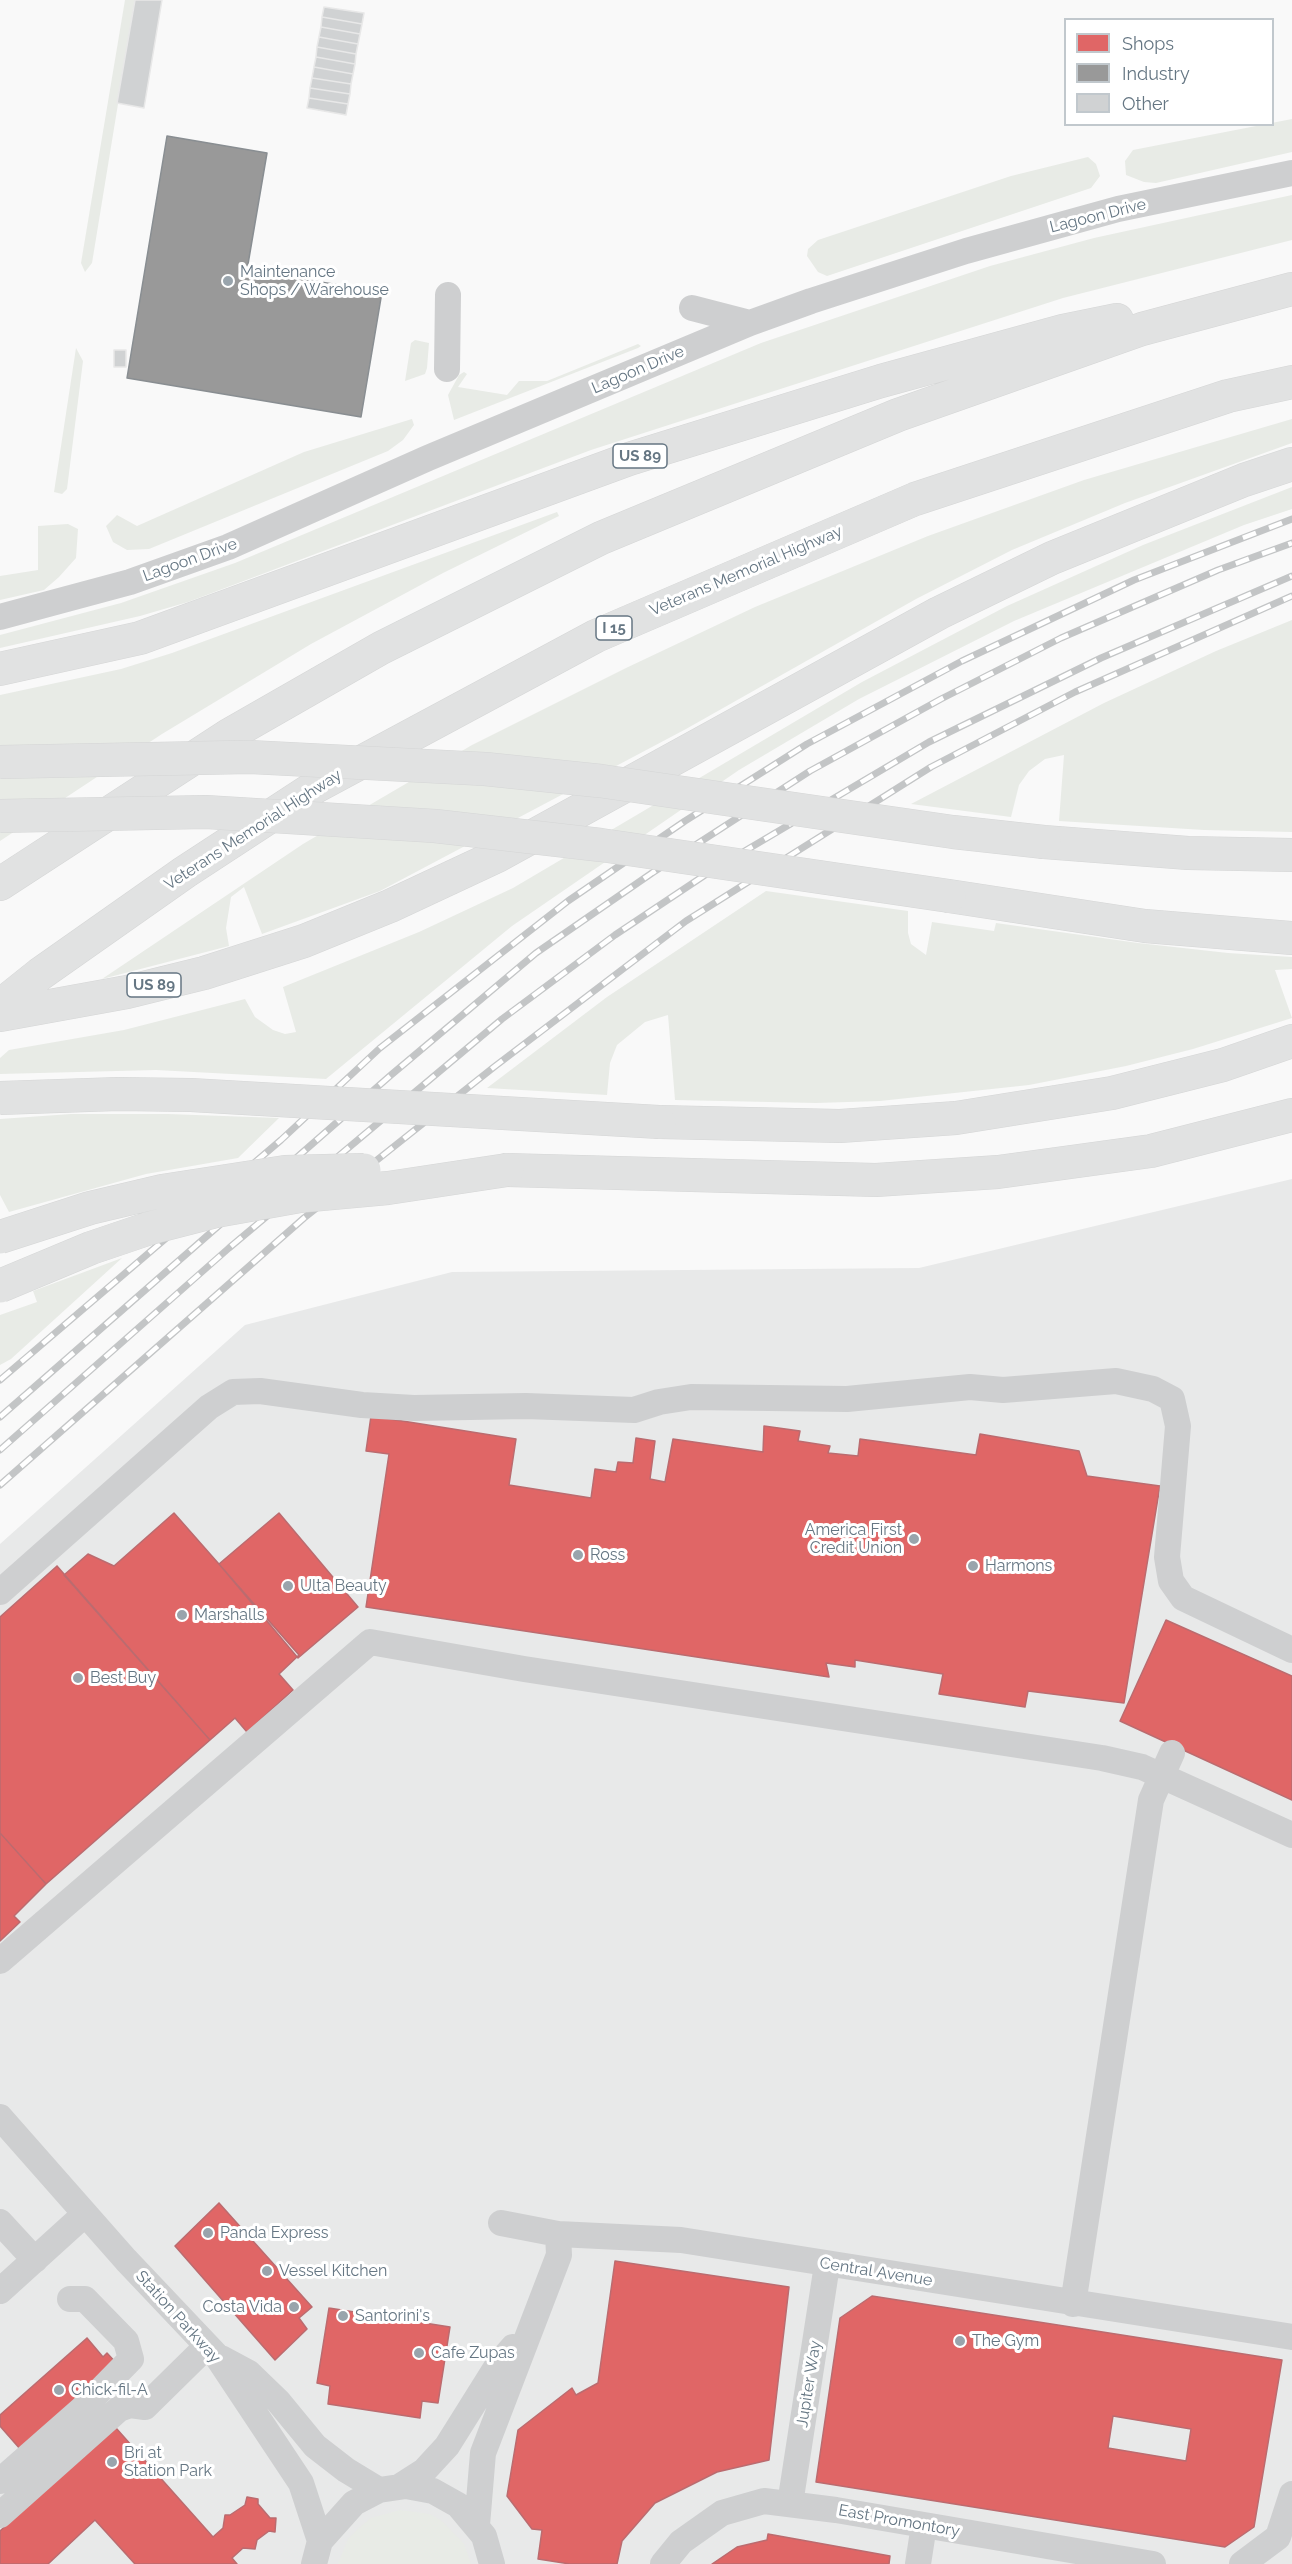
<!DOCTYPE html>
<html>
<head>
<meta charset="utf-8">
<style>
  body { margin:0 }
  #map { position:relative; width:1292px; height:2564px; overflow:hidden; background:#f9f9f9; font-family:Raleway,sans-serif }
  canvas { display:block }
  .legend { position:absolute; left:1064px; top:18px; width:210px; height:108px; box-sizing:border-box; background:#fff; border:2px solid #c1c8cd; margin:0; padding:8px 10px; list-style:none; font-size:18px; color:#657683 }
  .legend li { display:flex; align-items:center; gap:12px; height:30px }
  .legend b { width:30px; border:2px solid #c1c8cd }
</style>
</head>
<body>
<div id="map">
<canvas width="1292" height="2564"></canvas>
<ul class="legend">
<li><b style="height:16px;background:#e06666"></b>Shops</li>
<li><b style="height:16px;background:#999"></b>Industry</li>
<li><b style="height:16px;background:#d0d2d3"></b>Other</li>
</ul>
</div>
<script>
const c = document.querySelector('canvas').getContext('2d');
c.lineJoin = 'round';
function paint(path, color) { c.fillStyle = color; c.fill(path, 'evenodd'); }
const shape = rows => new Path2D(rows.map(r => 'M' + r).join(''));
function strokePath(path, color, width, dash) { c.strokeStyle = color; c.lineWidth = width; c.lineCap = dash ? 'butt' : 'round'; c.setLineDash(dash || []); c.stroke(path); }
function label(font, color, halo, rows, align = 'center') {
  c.font = font + ' Raleway,sans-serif'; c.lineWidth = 6; c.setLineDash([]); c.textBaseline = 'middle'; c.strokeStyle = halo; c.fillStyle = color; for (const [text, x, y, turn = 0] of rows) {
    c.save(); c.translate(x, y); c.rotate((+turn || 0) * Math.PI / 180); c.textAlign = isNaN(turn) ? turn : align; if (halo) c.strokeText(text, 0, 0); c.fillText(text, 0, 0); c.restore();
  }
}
paint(shape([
  [1292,1179,1292,2564,0,2564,0,1544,245,1325,452,1272,919,1268]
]), '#e8e9e9');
paint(shape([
  [125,0,135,0,92,263,85,272,81,263],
  [1292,119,1292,152,1156,183,1144,182,1126,175,1125,161,1133,150],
  [1088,157,1096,164,1100,176,1091,188,827,276,818,272,807,256,808,249,818,240,1011,176],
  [1292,195,1292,240,1063,298,591,450,188,602,140,616,0,648,0,635,121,603,235,563,761,343,990,266,1094,238],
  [415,340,429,343,427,368,425,374,405,381,411,343],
  [638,344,641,346,638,348,454,420,448,395,459,375,464,372,467,374,458,387,507,395,519,381,547,381],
  [76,348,83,361,67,489,62,494,54,492],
  [412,419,414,425,403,440,388,451,149,549,127,550,113,542,106,526,117,515,137,526,304,452],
  [1292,419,1292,443,1125,503,1012,550,916,599,686,729,380,891,262,934,244,887,231,897,226,928,229,946,102,979,303,844,472,745,626,668,755,607,928,536,1084,480],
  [1292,487,1292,509,1244,525,1014,621,859,699,739,770,512,926,326,1079,156,1070,0,1074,0,1058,9,1050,124,1030,245,999,255,1017,273,1030,285,1034,296,1032,283,987,419,932,513,888,862,682,1007,606,1143,545],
  [557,512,559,516,443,573,311,644,162,734,0,841,0,695,121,669,172,653],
  [68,524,78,529,76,558,59,577,44,590,0,600,0,576,38,570,38,526],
  [1292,620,1292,832,1204,830,1059,821,1064,755,1045,759,1029,771,1019,785,1011,817,911,804,1104,703,1216,651],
  [766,891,908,911,908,933,911,944,926,955,932,922,994,931,996,923,1138,943,1228,953,1292,957,1292,969,1275,970,1292,1018,1193,1049,1126,1066,1029,1085,880,1101,816,1103,675,1100,668,1015,645,1022,617,1045,610,1063,607,1095,487,1088,607,997],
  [71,1114,168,1114,279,1118,238,1158,146,1174,9,1212,0,1195,0,1119],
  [122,1258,11,1359,0,1365,0,1315,37,1302,33,1291],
  [400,2510,430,2514,443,2522,464,2544,471,2564,338,2564,348,2539,359,2528,371,2518]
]), '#e8ebe6');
const shops = shape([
  [371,1416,516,1439,509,1485,591,1498,595,1469,616,1472,618,1462,633,1463,636,1438,655,1441,650,1479,665,1482,673,1439,763,1452,764,1426,800,1431,798,1441,830,1446,828,1453,858,1456,860,1439,976,1455,980,1434,1079,1451,1087,1476,1160,1486,1124,1703,1028,1691,1025,1707,939,1694,943,1674,855,1660,855,1667,826,1663,829,1677,366,1607,389,1454,366,1451,371,1416],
  [174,1513,299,1655,279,1674,293,1690,247,1732,235,1718,210,1740,64,1575,88,1554,114,1566,174,1513],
  [279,1513,358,1607,298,1658,219,1564,279,1513],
  [57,1566,210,1740,46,1884,0,1833,0,1617,57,1566],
  [1166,1620,1292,1676,1292,1800,1120,1721,1166,1620],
  [0,1833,46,1884,14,1916,20,1922,0,1941,0,1833],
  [219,2203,312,2307,299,2318,307,2329,275,2360,175,2246,219,2203],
  [615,2261,789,2287,769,2460,717,2472,655,2503,622,2541,617,2564,570,2564,538,2559,542,2530,532,2529,507,2496,518,2430,572,2388,576,2395,598,2383,615,2261],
  [872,2296,1282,2360,1254,2527,1225,2547,816,2482,840,2318,872,2296],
  [1113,2416,1191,2429,1186,2461,1108,2448,1113,2416],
  [329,2308,450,2327,438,2403,422,2401,420,2418,328,2404,330,2386,317,2383,329,2308],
  [87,2338,103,2357,107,2353,118,2365,21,2450,0,2426,0,2415,87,2338],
  [116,2428,213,2537,223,2528,225,2515,230,2515,245,2505,247,2497,258,2499,258,2504,270,2518,276,2518,275,2532,269,2531,257,2540,255,2549,243,2548,232,2558,237,2564,135,2564,95,2520,48,2564,0,2564,0,2531,116,2428],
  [768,2534,890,2556,889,2564,712,2564,737,2547,767,2540,768,2534]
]);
paint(shops, '#e06666');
strokePath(shops, '#bb6b6f', 1.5);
const industry = shape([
  [167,136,267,153,247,270,382,292,361,417,127,378,167,136]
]);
paint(industry, '#999');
strokePath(industry, '#898e92', 1.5);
const building = shape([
  [135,0,162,0,144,108,117,103,135,0],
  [324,7,364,13,362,24,322,17,324,7],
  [322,17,362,24,360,34,321,27,322,17],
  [321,27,360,34,358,44,319,37,321,27],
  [319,37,358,44,356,54,317,47,319,37],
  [317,47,356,54,355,64,316,57,317,47],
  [316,57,355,64,353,74,314,67,316,57],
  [314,67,353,74,351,84,312,78,314,67],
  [312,78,351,84,350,94,310,88,312,78],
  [310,88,350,94,348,104,309,98,310,88],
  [309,98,348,104,346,115,307,108,309,98],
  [114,350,126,350,126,367,114,367,114,350]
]);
paint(building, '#d0d2d3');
strokePath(building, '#e8e8e8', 1.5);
const highway = shape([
  [0,669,140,638,629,459,881,381,1063,331,1117,320],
  [1044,842,1188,853,1292,855],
  [0,884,229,735,381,648,601,538,898,415,1142,329,1292,289],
  [949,896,1145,926,1292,938],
  [0,1006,40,974,185,872,315,787,596,636,915,499,1228,396,1292,382],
  [0,1015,127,992,204,973,304,941,390,906,497,856,939,613,1052,558,1244,480,1292,464],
  [659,1122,840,1126,956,1118,1112,1093,1223,1065,1292,1041],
  [507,1170,876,1180,998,1172,1151,1151,1292,1115]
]);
strokePath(highway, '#d5d6d6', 34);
strokePath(shape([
  [692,308,750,323],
  [447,369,448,295],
  [0,617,130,582,228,547,428,458,750,323,811,301,966,251,1118,209,1292,173],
  [0,1592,209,1407,233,1392,260,1391,362,1405,414,1408,526,1406,634,1410,659,1402,691,1397,847,1399,970,1387,1003,1390,1116,1381,1153,1389,1172,1399,1178,1426,1167,1557,1171,1581,1183,1598,1292,1650],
  [0,1961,370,1642,524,1669,1102,1758,1142,1767,1292,1835],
  [0,2117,126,2260,216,2355,301,2483,320,2541],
  [0,2222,35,2260],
  [501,2223,558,2234,681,2240,1292,2337],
  [0,2291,85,2214],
  [1073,2304,1151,1800,1172,1753],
  [221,2358,249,2373,278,2401,315,2446,346,2470,379,2490],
  [0,2481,82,2409,131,2359,126,2341,85,2299,70,2299],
  [399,2487,424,2471,447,2446,499,2363,513,2347],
  [790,2504,827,2265],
  [0,2515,119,2409,130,2405,145,2407,207,2346],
  [477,2525,483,2453,559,2255,558,2234],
  [314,2564,320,2541,354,2503,379,2490,406,2486,433,2491,458,2505,484,2536,492,2564],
  [663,2564,681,2542,722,2513,764,2501,836,2510,1153,2564],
  [918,2564,924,2525],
  [1242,2564,1278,2537,1292,2494]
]), '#cecfd0', 26);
strokePath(highway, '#e1e2e2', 33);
const rail = shape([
  [0,1380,281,1140,380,1048,568,901,685,821,807,744,962,661,1134,580,1292,519],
  [0,1417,391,1075,536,953,652,873,810,771,941,699,1061,638,1218,570,1292,543],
  [0,1450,229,1248,502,1019,615,935,711,871,929,742,1101,658,1292,576],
  [0,1485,304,1218,494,1067,686,921,931,767,1075,692,1292,596]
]);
strokePath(rail, '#c3c5c6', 7);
strokePath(rail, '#fff', 4.5, [14]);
const highwayBridge = shape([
  [0,762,250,757,485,769,601,781,953,832,1044,842],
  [0,816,206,812,435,826,601,845,949,896],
  [0,1098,118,1094,191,1095,659,1122],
  [0,1237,90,1208,162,1191,285,1172,364,1170],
  [0,1286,91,1248,150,1228,216,1211,300,1196,388,1188,507,1170]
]);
strokePath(highwayBridge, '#d5d6d6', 34, []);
strokePath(highwayBridge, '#e1e2e2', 33);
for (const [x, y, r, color] of [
  [228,281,6,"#99a4ac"],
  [914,1539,6,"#99a4ac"],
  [578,1555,6,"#99a4ac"],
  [973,1566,6,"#99a4ac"],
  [288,1586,6,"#99a4ac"],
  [182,1615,6,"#99a4ac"],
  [78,1678,6,"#99a4ac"],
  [208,2233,6,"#99a4ac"],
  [267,2271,6,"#99a4ac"],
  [294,2307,6,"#99a4ac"],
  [343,2316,6,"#99a4ac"],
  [960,2341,6,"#99a4ac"],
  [419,2353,6,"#99a4ac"],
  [59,2390,6,"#99a4ac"],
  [112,2462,6,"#99a4ac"]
]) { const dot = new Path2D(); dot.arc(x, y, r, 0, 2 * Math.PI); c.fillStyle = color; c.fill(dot); strokePath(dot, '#fff', 2); }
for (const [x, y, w] of [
  [640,456,54],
  [614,628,36],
  [154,985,54]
]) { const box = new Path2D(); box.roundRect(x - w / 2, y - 12, w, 24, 4.5); c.fillStyle = '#fff'; c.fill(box); strokePath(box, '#657683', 1.5); }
label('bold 15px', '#657683', null, [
  ["US 89",640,456],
  ["I 15",614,628],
  ["US 89",154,985]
]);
label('16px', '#657683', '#fff', [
  ["Lagoon Drive",1098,216,-14],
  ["Lagoon Drive",638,370,-23],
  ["Lagoon Drive",190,560,-20],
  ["Veterans Memorial Highway",746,571,-23],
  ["Veterans Memorial Highway",253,830,-33],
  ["Central Avenue",876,2272,9],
  ["Station Parkway",178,2317,48],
  ["Jupiter Way",809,2384,-81],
  ["East Promontory",899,2521,10]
]);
label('16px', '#657683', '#fff', [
  ["Maintenance",240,272],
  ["Shops / Warehouse",240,290],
  ["America First",902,1530,"right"],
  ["Credit Union",902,1548,"right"],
  ["Ross",590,1555],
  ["Harmons",985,1566],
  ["Ulta Beauty",300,1586],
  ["Marshalls",194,1615],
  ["Best Buy",90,1678],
  ["Panda Express",220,2233],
  ["Vessel Kitchen",279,2271],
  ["Costa Vida",282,2307,"right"],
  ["Santorini's",355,2316],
  ["The Gym",972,2341],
  ["Cafe Zupas",431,2353],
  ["Chick-fil-A",71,2390],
  ["Bri at",124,2453],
  ["Station Park",124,2471]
], 'left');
</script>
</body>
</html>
